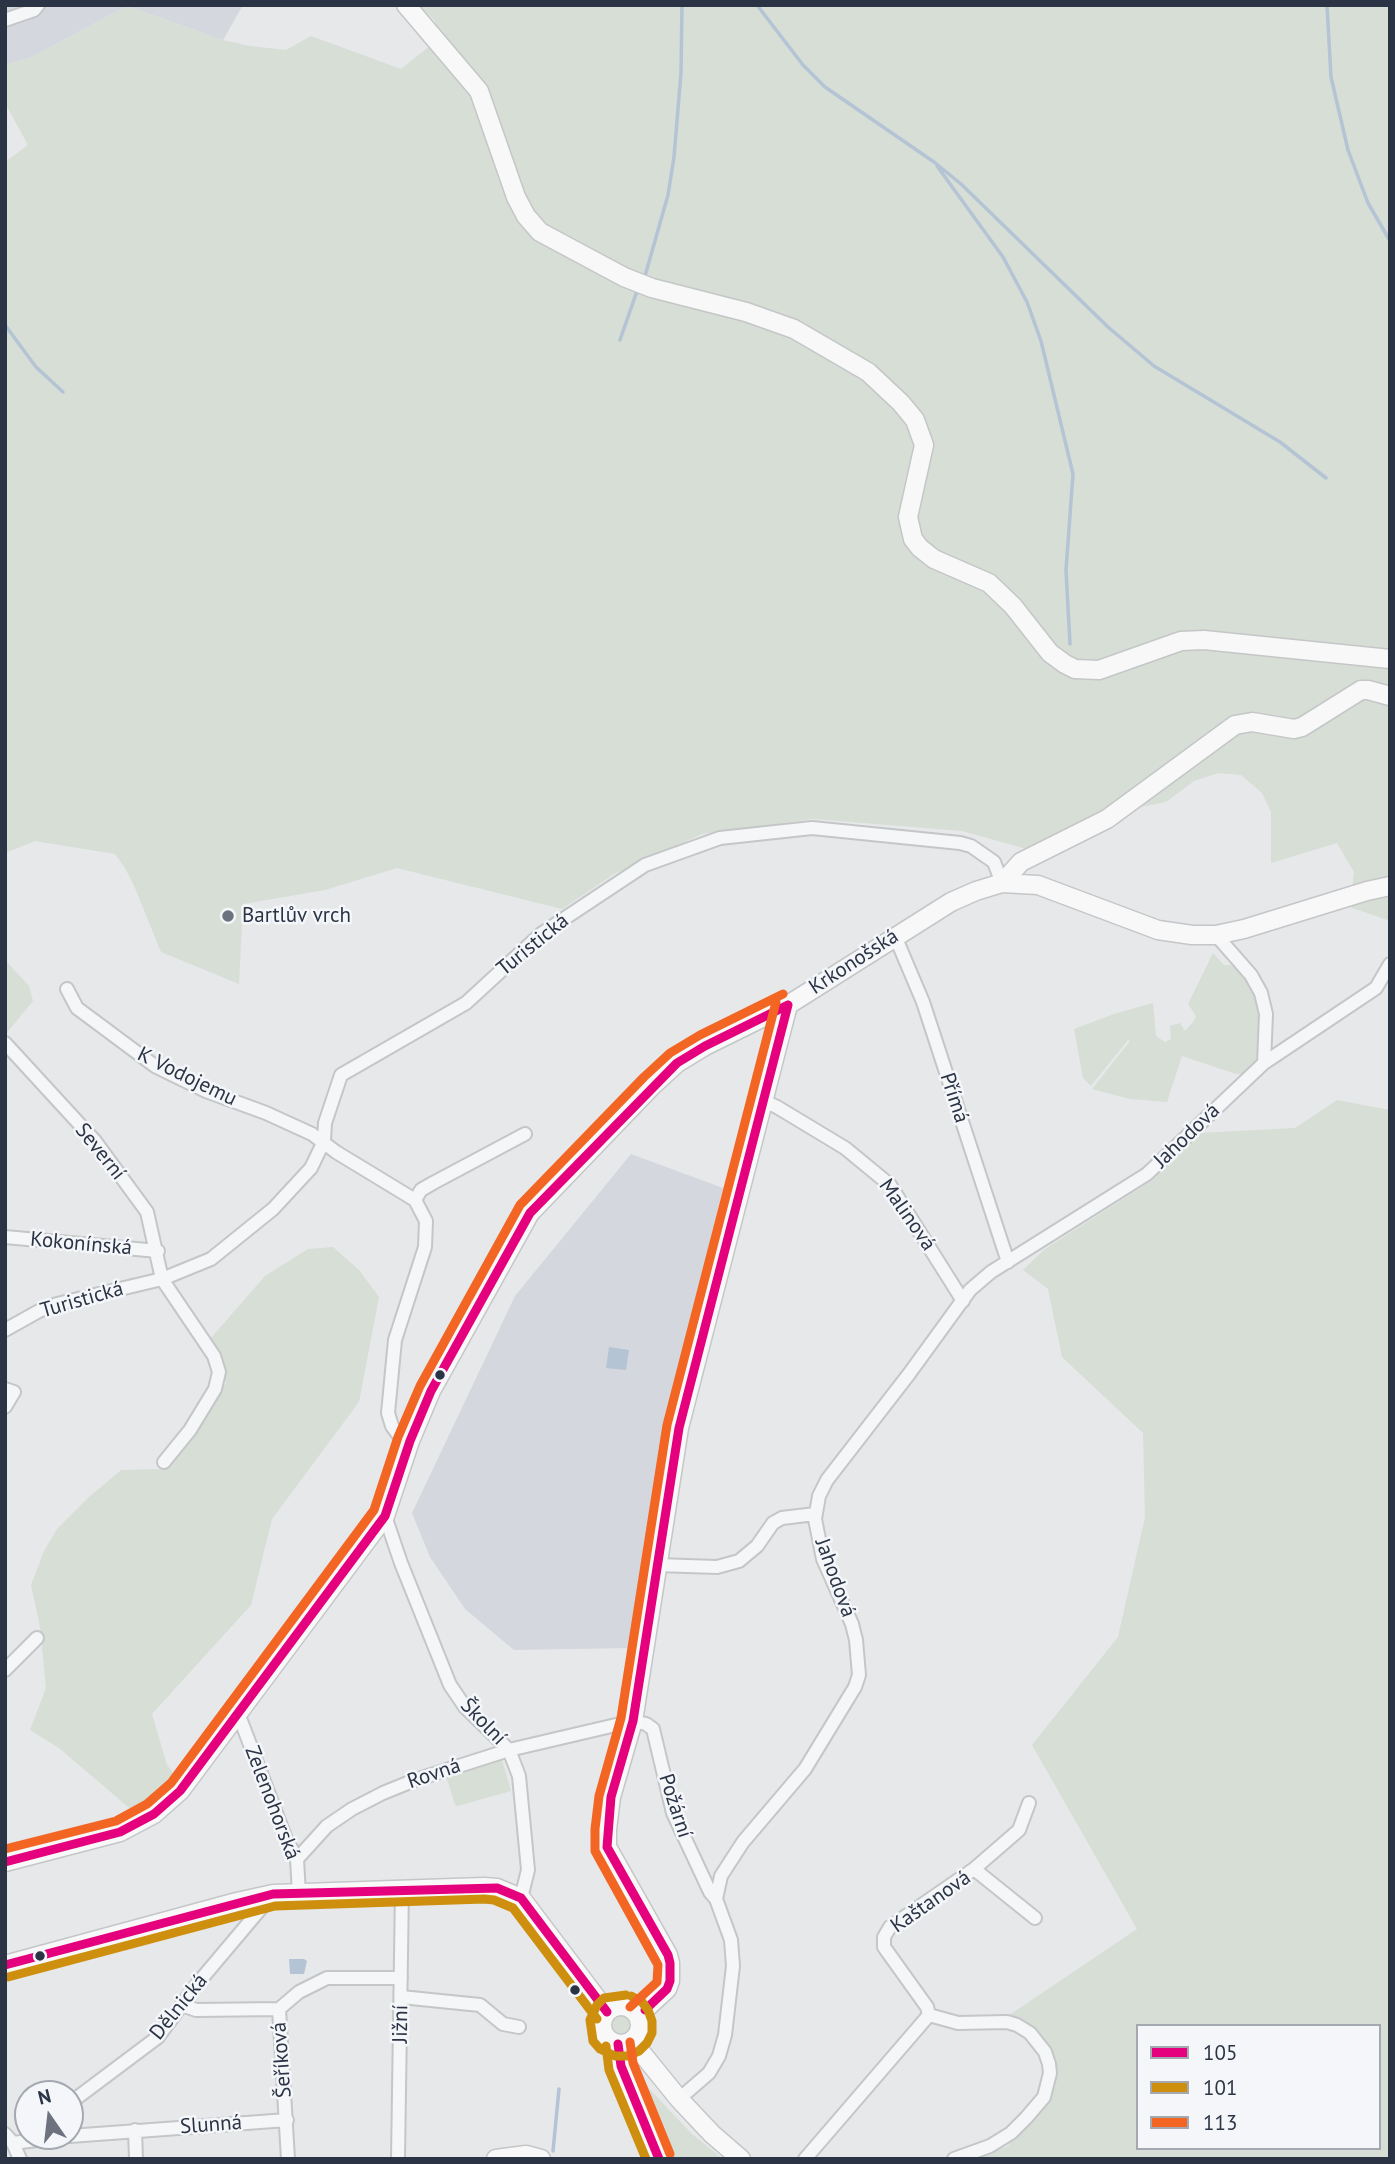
<!DOCTYPE html>
<html>
<head>
<meta charset="utf-8">
<style>
  body { margin:0 }
  #map { position:relative; width:1395px; height:2164px; overflow:hidden; background:#e6e8ea; font-family:"PT Sans",sans-serif }
  canvas { display:block }
  .frame { position:absolute; inset:0; border:7px solid #2b3445; pointer-events:none }
  .legend { position:absolute; left:1136px; top:2024px; width:245px; height:126px; box-sizing:border-box; background:#f4f6f9; border:2px solid #a4a8b1; margin:0; padding:9px 12px; list-style:none; font-size:21px; color:#2b3445 }
  .legend li { display:flex; align-items:center; gap:14px; height:35px }
  .legend b { width:35px; border:2px solid #a4a8b1 }
  .north { position:absolute; left:14px; top:2080px; width:70px; height:70px; box-sizing:border-box; background:#f4f6f9; border:2px solid #a4a8b1; border-radius:50%; rotate:346deg; font-size:19px; font-weight:700; line-height:28px; text-align:center; color:#2b3445 }
  .north::after { content:''; display:block; margin:auto; width:24px; height:32px; background:#6c737f; clip-path:polygon(50% 0,100% 100%,50% 72%,0 100%) }
</style>
</head>
<body>
<div id="map">
<canvas width="1395" height="2164"></canvas>
<div class="frame"></div>
<ul class="legend">
<li><b style="height:9px;background:#e5007d"></b>105</li>
<li><b style="height:9px;background:#ce8f0e"></b>101</li>
<li><b style="height:9px;background:#f26522"></b>113</li>
</ul>
<div class="north">N</div>
</div>
<script>
const c = document.querySelector('canvas').getContext('2d');
c.lineJoin = 'round';
function paint(path, color) { c.fillStyle = color; c.fill(path, 'evenodd'); }
const shape = rows => new Path2D(rows.map(r => 'M' + r).join(''));
function strokePath(path, color, width, dash) { c.strokeStyle = color; c.lineWidth = width; c.lineCap = dash ? 'butt' : 'round'; c.setLineDash(dash || []); c.stroke(path); }
function label(font, color, halo, rows, align = 'center') {
  c.font = font + ' "PT Sans",sans-serif'; c.lineWidth = 5; c.setLineDash([]); c.textBaseline = 'middle'; c.strokeStyle = halo; c.fillStyle = color; for (const [text, x, y, turn = 0] of rows) {
    c.save(); c.translate(x, y); c.rotate((+turn || 0) * Math.PI / 180); c.textAlign = isNaN(turn) ? turn : align; if (halo) c.strokeText(text, 0, 0); c.fillText(text, 0, 0); c.restore();
  }
}
paint(shape([
  [5,5,243,5,223,40,127,6,32,57,5,65],
  [631,1154,723,1188,673,1394,630,1648,514,1650,465,1609,430,1557,412,1513,515,1296]
]), '#d4d7dd');
paint(shape([
  [419,5,1390,5,1390,921,1350,907,1354,872,1337,843,1271,863,1271,812,1262,793,1241,775,1218,773,1194,781,1166,802,1106,814,1030,850,962,831,813,819,702,834,614,874,562,909,397,868,325,890,243,904,239,984,161,952,135,888,125,868,115,854,35,841,5,853,5,162,28,145,5,103,5,65,32,57,127,6,223,40,250,46,286,50,311,36,401,69,431,45,435,21],
  [1213,953,1224,965,1232,965,1248,980,1261,1007,1260,1049,1258,1058,1245,1074,1236,1074,1182,1056,1167,1102,1130,1099,1092,1089,1130,1041,1128,1040,1091,1086,1083,1078,1074,1029,1117,1013,1153,1003,1156,1036,1165,1042,1171,1039,1170,1026,1180,1023,1185,1031,1193,1022,1196,1016,1188,1004],
  [5,960,29,986,33,1001,5,1035],
  [1337,1100,1390,1110,1390,2159,967,2159,988,2154,1008,2146,1046,2100,1049,2048,1005,2018,1137,1929,1032,1745,1118,1637,1145,1517,1143,1433,1062,1357,1048,1289,1023,1270,1045,1249,1153,1180,1199,1133,1295,1128],
  [1138,2026,1379,2026,1379,2148,1138,2148],
  [333,1247,359,1270,379,1297,359,1402,272,1519,251,1605,152,1714,167,1765,178,1779,160,1800,134,1812,59,1748,30,1730,46,1688,40,1627,31,1585,44,1551,57,1529,89,1497,121,1470,167,1469,226,1383,211,1338,265,1276,308,1249],
  [502,1760,511,1791,457,1806,455,1805,446,1776],
  '611 2026a11 11 0 1 1 22 0a11 11 0 1 1-22 0Z',
  [638,2077,692,2134,723,2159,670,2159,661,2124]
]), '#d6ded6');
paint(shape([
  [609,1347,629,1350,626,1370,606,1368],
  [289,1959,304,1959,307,1961,304,1974,290,1974]
]), '#b4c4d5');
strokePath(shape([
  [757,5,803,65,825,87,934,162,961,184,1108,327,1154,366,1280,442,1326,478],
  [1327,5,1331,77,1348,150,1368,203,1390,241],
  [937,166,1003,257,1027,302,1041,341,1073,474,1066,570,1070,644],
  [645,276,668,195,674,157,681,73,682,5],
  [5,325,36,367,63,392],
  [620,340,637,291],
  [553,2151,559,2089]
]), '#b4c4d5', 3.5);
const street = shape([
  [5,20,34,10,38,5],
  [1216,935,1251,975,1261,993,1266,1014,1264,1063],
  [895,936,923,1002,1008,1262],
  [67,989,77,1008,155,1066,206,1091,266,1113,312,1134,336,1152,415,1200,426,1221,425,1247,395,1340,388,1413,392,1426,400,1437,410,1441],
  [5,1043,95,1141,147,1212,162,1279,214,1356,219,1372,215,1389,190,1430,164,1462],
  [764,1101,777,1107,845,1148,890,1185,963,1301],
  [415,1200,421,1190,433,1183,525,1134],
  [5,1237,158,1251],
  [5,1330,39,1311,57,1304,162,1279,211,1259,273,1209,311,1168,324,1141,325,1123,341,1075,466,1003,541,934,645,865,720,838,812,828,960,843,971,846,994,862,1002,883],
  [5,1389,14,1392,5,1407],
  [385,1516,401,1563,450,1685,465,1707,509,1750,519,1776,528,1870,521,1898],
  [657,1565,717,1567,739,1561,757,1546,773,1523,782,1518,815,1514],
  [5,1670,37,1638],
  [238,1713,286,1839,297,1859,299,1894],
  [297,1859,327,1826,352,1809,383,1793,415,1780,509,1750,633,1721,646,1724,653,1729,673,1813,710,1892,716,1899],
  [974,1869,1019,1830,1029,1803],
  [401,1997,480,2005,503,2024,519,2027],
  [182,2005,196,2010,279,2009],
  [929,2015,958,2023,1007,2022,1017,2025,1030,2033,1045,2052,1049,2064,1050,2073,1044,2097,1026,2118,1011,2133,990,2146,954,2159],
  [679,2099,709,2073,719,2056,725,2035,733,1966,731,1940,716,1899,721,1876,743,1842,805,1769,855,1687,859,1675,856,1640,852,1624,823,1559,815,1519,819,1496,827,1480,909,1374,970,1290,991,1272,1147,1174,1264,1063,1376,988,1390,964],
  [70,2103,158,2037,198,1983,273,1894],
  [135,2130,136,2159],
  [5,2134,13,2143,20,2159],
  [70,2136,287,2120],
  [13,2143,68,2136],
  [288,2159,279,2009,299,1992,327,1978,401,1978],
  [398,2159,402,1888],
  [805,2159,929,2015,927,2007,884,1947,884,1937,890,1927,974,1869,1035,1918]
]);
const secondary = shape([
  [406,5,479,91,516,197,526,216,540,232,624,277,652,288,746,312,794,329,868,372,901,403,915,420,924,445,908,517,913,539,920,548,934,559,989,583,1013,606,1050,653,1065,664,1075,669,1099,670,1181,641,1204,640,1390,659],
  [1002,883,1021,862,1107,819,1235,725,1252,722,1294,729,1302,727,1361,690,1368,690,1390,696],
  [5,1862,120,1832,154,1814,180,1791,385,1516,410,1441,431,1391,530,1213,653,1085,677,1063,705,1046,788,1005,951,902,976,891,1002,883,1038,885,1158,930,1192,935,1216,935,1244,929,1367,891,1390,886],
  [5,1965,237,1902,273,1894,484,1887,497,1888,521,1898,607,2012],
  '602 2025a19 19 0 1 1 38 0a19 19 0 1 1-38 0Z',
  [638,2016,667,1989,670,1981,670,1963,668,1955,607,1847,607,1830,611,1797,633,1721,679,1428,788,1005],
  [632,2041,679,2099,712,2134,741,2159],
  [618,2044,621,2066,659,2159],
  [496,2159,526,2155,541,2159]
]);
strokePath(street, '#c4c6c8', 16);
strokePath(secondary, '#c4c6c8', 21);
strokePath(street, '#f5f6f7', 12);
strokePath(secondary, '#f8f8f8', 18);
strokePath(shape([
  [5,1862,120,1832,154,1814,180,1791,385,1516,410,1441,431,1391,530,1213,677,1063,705,1046,788,1005],
  [5,1965,273,1894,497,1888,521,1898,607,2012],
  [645,2010,667,1989,670,1981,670,1963,668,1955,607,1847,611,1797,633,1721,679,1428,788,1005],
  [618,2044,621,2066,659,2159]
]), '#e5007d', 9);
strokePath(shape([
  [8,1977,275,1906,484,1899,494,1900,513,1908,597,2019],
  [626,1995,604,1998,597,2005,590,2020,593,2041,600,2049,615,2056,627,2056,639,2051,647,2043,652,2033,652,2021,648,2010,642,2002,631,1996],
  [606,2046,609,2070,646,2159]
]), '#ce8f0e', 9);
strokePath(shape([
  [5,1849,116,1821,147,1804,171,1783,374,1510,398,1437,420,1386,520,1205,644,1077,670,1053,700,1035,783,994],
  [630,2007,657,1982,658,1965,595,1851,595,1829,599,1796,621,1718,667,1425,776,1002],
  [630,2042,633,2063,670,2154]
]), '#f26522', 9);
for (const [x, y, r, color] of [
  [228,916,7,"#6c737f"],
  [440,1375,6,"#2b3445"],
  [40,1956,6,"#2b3445"],
  [575,1990,6,"#2b3445"]
]) { const dot = new Path2D(); dot.arc(x, y, r, 0, 2 * Math.PI); c.fillStyle = color; c.fill(dot); strokePath(dot, '#f4f6f9', 2.5); }
label('21px', '#2b3445', '#f4f6f9', [
  ["Bartlův vrch",242,916]
], 'left');
label('21px', '#2b3445', '#f4f6f9', [
  ["Turistická",533,945,-39],
  ["Krkonošská",854,962,-33],
  ["K Vodojemu",187,1077,26],
  ["Přímá",954,1098,72],
  ["Jahodová",1187,1136,-44],
  ["Severní",100,1152,51],
  ["Malinová",907,1215,55],
  ["Kokonínská",81,1244,5],
  ["Turistická",82,1300,-16],
  ["Jahodová",835,1578,70],
  ["Školní",483,1722,46],
  ["Rovná",434,1774,-19],
  ["Zelenohorská",272,1803,69],
  ["Požární",675,1806,72],
  ["Kaštanová",931,1902,-35],
  ["Dělnická",179,2007,-51],
  ["Jižní",401,2024,-89],
  ["Šeříková",282,2060,-94],
  ["Slunná",211,2125,-4]
]);
</script>
</body>
</html>
